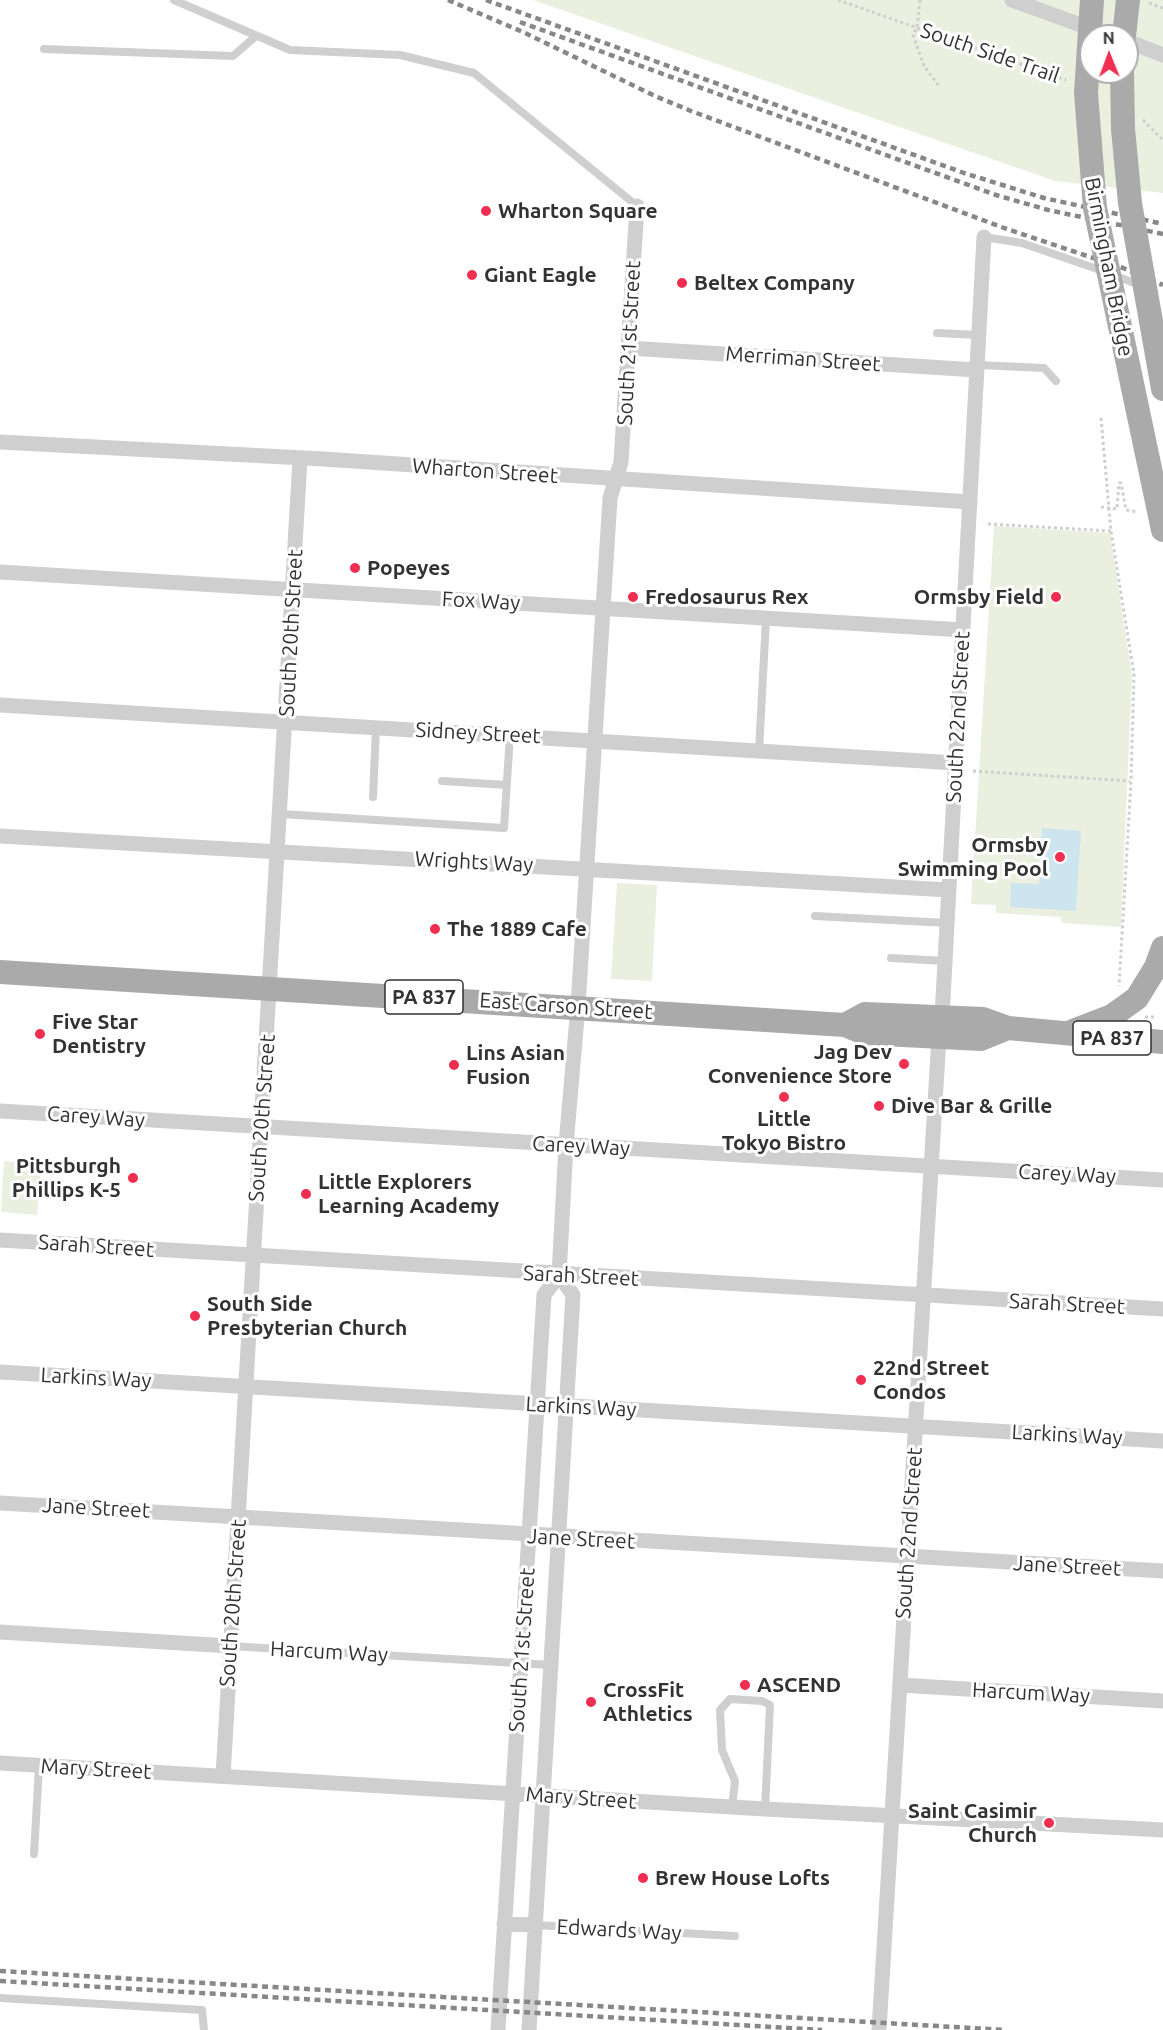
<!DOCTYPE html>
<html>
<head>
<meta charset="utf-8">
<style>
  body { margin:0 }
  #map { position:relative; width:1163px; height:2030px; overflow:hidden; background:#fff; font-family:Ubuntu,sans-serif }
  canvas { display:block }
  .north { position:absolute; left:1079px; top:24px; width:60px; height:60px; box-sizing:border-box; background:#fff; border:2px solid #adadad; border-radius:50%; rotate:359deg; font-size:16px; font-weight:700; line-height:24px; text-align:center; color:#323232 }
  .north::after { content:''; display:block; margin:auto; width:21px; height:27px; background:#ef2e50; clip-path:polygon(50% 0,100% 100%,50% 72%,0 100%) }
</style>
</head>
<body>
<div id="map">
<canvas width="1163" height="2030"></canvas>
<div class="north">N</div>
</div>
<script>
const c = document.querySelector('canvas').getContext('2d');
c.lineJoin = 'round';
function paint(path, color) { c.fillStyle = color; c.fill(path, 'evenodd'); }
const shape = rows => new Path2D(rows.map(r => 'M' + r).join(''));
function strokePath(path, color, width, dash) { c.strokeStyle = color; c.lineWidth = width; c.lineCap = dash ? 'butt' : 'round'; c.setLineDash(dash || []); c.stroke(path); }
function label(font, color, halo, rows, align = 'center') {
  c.font = font + ' Ubuntu,sans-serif'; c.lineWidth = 6; c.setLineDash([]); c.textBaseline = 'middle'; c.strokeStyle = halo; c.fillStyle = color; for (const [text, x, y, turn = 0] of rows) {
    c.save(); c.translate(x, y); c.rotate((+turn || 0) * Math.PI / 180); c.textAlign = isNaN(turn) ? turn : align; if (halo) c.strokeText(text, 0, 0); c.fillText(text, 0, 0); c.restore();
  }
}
paint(shape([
  [533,0,1163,0,1163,193,1055,181],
  [1091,36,1127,36,1127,72,1091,72],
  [994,526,1110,533,1132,675,1121,927,1063,923,1060,917,996,913,996,905,971,904],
  [617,883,657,885,652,981,611,979],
  [4,1161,41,1163,37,1215,1,1212]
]), '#eaefe0');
paint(shape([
  [1042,828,1081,831,1076,911,1010,907,1011,883,1039,884]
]), '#cce5ef');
strokePath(shape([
  [838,0,1066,80],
  [920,0,917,28,913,35,924,66,939,86],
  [1149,3,1163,8],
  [1143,120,1163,140],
  [1101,418,1111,531,1134,674,1131,781,1119,986],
  [1101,507,1117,509,1119,483,1121,483,1126,510,1138,512],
  [988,524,1111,531],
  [973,771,1130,781],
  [1145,1017,1154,1017]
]), '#cfcfcf', 3, [3, 3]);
strokePath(shape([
  [174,0,290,50,400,55,474,73,637,206],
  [44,49,233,56,256,36],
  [984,237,1022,243,1103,271],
  [1114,275,1139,285],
  [937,333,979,335],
  [978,365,1044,368,1056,381],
  [759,751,766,619],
  [442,781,507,785],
  [373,797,376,727],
  [281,814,504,828,510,735],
  [815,916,947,923],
  [891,958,945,961],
  [230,1646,551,1665],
  [732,1807,735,1781,722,1750,720,1710,730,1699,762,1701,770,1705,765,1809],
  [34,1854,39,1766],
  [535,1925,735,1936],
  [0,1998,202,2010,204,2030]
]), '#cfcfcf', 8);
strokePath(shape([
  [1012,0,1111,36],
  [1127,41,1163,55],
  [628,348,977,370],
  [0,442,323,459,970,502],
  [0,572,963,630],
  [0,705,956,763],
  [0,836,949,890],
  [942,1017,984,237],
  [0,1111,1163,1180],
  [0,1240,1163,1309],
  [0,1372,1163,1441],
  [0,1503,1163,1571],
  [0,1632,230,1646],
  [900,1685,1163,1701],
  [0,1763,765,1809,1163,1830],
  [223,1776,300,459],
  [504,1924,535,1925],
  [498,2030,544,1295,559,1275],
  [529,2030,573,1295,559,1275,566,1145,578,1006,610,498,621,462,637,206],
  [879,2030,939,1037]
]), '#cfcfcf', 15);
strokePath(shape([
  [1124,36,1128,0],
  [0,972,845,1025,864,1033,981,1039,1008,1028],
  [845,1025,865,1014,983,1019,1008,1028,1163,1042],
  [1073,1031,1112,1016,1137,998,1156,967,1163,948]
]), '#aaa', 24);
strokePath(shape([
  [448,0,523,32,655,96,691,111,1004,228,1123,268,1163,285],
  [486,0,964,173,1044,198,1163,224],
  [520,22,996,195,1048,210,1163,234],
  [0,1971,1005,2030],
  [0,1981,822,2030]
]), '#878787', 4.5, [6, 4.5]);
strokePath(shape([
  [1092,0,1086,93,1095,208,1163,530],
  [1122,72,1123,129,1130,203,1163,389]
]), '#aaa', 24);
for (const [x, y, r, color] of [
  [486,211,6,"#ef2e50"],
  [472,275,6,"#ef2e50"],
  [682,283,6,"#ef2e50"],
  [355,568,6,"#ef2e50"],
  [633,597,6,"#ef2e50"],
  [1056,597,6,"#ef2e50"],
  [1060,857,6,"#ef2e50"],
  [435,929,6,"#ef2e50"],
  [40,1034,6,"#ef2e50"],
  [904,1064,6,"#ef2e50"],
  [454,1065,6,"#ef2e50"],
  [784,1097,6,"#ef2e50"],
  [879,1106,6,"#ef2e50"],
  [133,1178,6,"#ef2e50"],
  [306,1194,6,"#ef2e50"],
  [195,1316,6,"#ef2e50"],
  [861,1380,6,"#ef2e50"],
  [745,1685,6,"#ef2e50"],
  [591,1702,6,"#ef2e50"],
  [1049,1823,6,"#ef2e50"],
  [643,1878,6,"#ef2e50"]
]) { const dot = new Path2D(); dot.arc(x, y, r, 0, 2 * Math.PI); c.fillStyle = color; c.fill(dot); strokePath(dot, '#fff', 2); }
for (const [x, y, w] of [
  [424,997,78],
  [1112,1038,78]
]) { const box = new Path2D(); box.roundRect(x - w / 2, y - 17, w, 34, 4.5); c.fillStyle = '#fff'; c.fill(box); strokePath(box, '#323232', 1.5); }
label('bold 20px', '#323232', null, [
  ["PA 837",424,997],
  ["PA 837",1112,1038]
]);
label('21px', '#323232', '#fff', [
  ["South Side Trail",990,53,19],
  ["Birmingham Bridge",1109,267,79],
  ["South 21st Street",629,343,-87],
  ["Merriman Street",803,359,4],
  ["Wharton Street",485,471,4],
  ["Fox Way",481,601,3],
  ["South 20th Street",291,633,-87],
  ["South 22nd Street",958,717,-87],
  ["Sidney Street",478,733,3],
  ["Wrights Way",474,862,3],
  ["East Carson Street",566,1006,4],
  ["Carey Way",96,1117,4],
  ["South 20th Street",262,1118,-86],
  ["Carey Way",581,1146,3],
  ["Carey Way",1067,1174,3],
  ["Sarah Street",96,1246,4],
  ["Sarah Street",581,1276,3],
  ["Sarah Street",1067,1304,3],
  ["Larkins Way",96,1378,3],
  ["Larkins Way",581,1407,3],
  ["Larkins Way",1067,1435,3],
  ["Jane Street",96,1508,3],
  ["South 22nd Street",909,1533,-86],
  ["Jane Street",581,1539,3],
  ["Jane Street",1067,1566,3],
  ["South 20th Street",233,1603,-86],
  ["South 21st Street",522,1650,-86],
  ["Harcum Way",329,1652,3],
  ["Harcum Way",1031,1693,3],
  ["Mary Street",96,1769,3],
  ["Mary Street",581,1798,4],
  ["Edwards Way",619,1930,3]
]);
label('bold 21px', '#323232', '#fff', [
  ["Wharton Square",498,211],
  ["Giant Eagle",484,275],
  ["Beltex Company",694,283],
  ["Popeyes",367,568],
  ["Fredosaurus Rex",645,597],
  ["Ormsby Field",1044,597,"right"],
  ["Ormsby",1048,845,"right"],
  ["Swimming Pool",1048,869,"right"],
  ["The 1889 Cafe",447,929],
  ["Five Star",52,1022],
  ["Dentistry",52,1046],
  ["Jag Dev",892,1052,"right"],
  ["Convenience Store",892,1076,"right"],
  ["Lins Asian",466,1053],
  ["Fusion",466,1077],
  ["Dive Bar & Grille",891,1106],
  ["Little",784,1119,"center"],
  ["Tokyo Bistro",784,1143,"center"],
  ["Pittsburgh",121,1166,"right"],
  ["Phillips K-5",121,1190,"right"],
  ["Little Explorers",318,1182],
  ["Learning Academy",318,1206],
  ["South Side",207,1304],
  ["Presbyterian Church",207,1328],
  ["22nd Street",873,1368],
  ["Condos",873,1392],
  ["ASCEND",757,1685],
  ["CrossFit",603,1690],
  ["Athletics",603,1714],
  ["Saint Casimir",1037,1811,"right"],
  ["Church",1037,1835,"right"],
  ["Brew House Lofts",655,1878]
], 'left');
</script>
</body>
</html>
